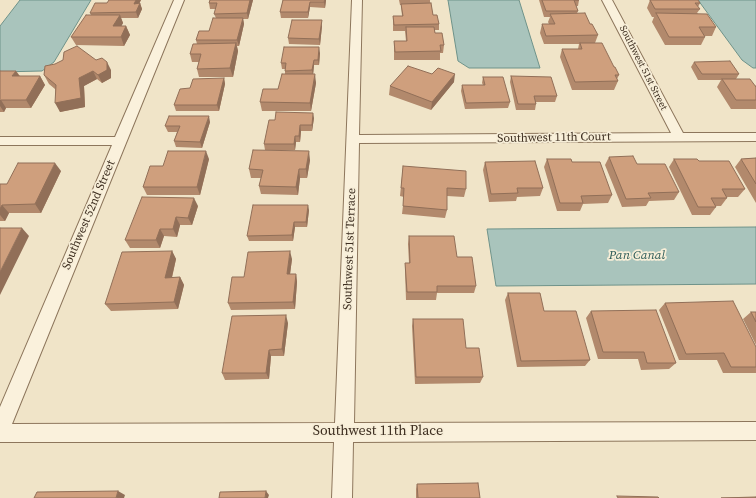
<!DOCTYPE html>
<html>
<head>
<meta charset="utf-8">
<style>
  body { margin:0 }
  canvas { display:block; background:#f0e4c8 }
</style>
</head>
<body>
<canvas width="756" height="498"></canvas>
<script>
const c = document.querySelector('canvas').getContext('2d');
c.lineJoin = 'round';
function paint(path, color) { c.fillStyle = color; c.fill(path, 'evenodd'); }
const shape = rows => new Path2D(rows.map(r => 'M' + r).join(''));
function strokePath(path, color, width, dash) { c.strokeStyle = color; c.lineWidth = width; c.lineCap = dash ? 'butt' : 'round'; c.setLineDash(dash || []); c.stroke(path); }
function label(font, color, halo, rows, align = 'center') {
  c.font = font + ' "Source Serif 4",serif'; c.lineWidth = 3.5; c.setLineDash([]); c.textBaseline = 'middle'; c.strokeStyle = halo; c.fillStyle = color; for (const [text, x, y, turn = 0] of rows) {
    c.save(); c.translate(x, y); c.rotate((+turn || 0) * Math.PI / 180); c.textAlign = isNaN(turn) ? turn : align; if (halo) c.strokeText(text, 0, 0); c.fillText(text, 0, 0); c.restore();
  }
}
const water = shape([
  [20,0,91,0,54,62,42,71,0,72,0,26,20,0],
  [448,0,519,0,540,68,469,68,458,61,448,0],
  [698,0,756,0,756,68,753,68,742,60,698,0],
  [756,227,756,284,496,286,487,229,756,227]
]);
paint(water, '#a9c4bc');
strokePath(water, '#6f938a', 1);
const minor = shape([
  [174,0,184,0,12,424,335,423,352,0,362,0,359,135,671,133,602,0,612,0,683,133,756,133,756,141,359,143,354,423,756,422,756,440,353,442,352,498,332,498,334,442,0,442,0,407,112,145,0,145,0,137,115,137,174,0]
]);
strokePath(minor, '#8d765c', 2);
paint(minor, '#faf1dc');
paint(shape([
  [141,0,139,4,140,3,142,9,138,18,121,18,123,23,121,26,126,26,130,35,124,46,76,45,71,37,91,15,90,13,107,3],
  [253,0,248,19,243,19,244,24,239,46,237,46,238,51,233,77,199,77,197,69,199,62,192,62,190,54,197,44,196,40,209,31,216,18,214,14,216,9,210,9,209,3],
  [283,0,326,0,325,8,310,7,308,18,281,18,280,12],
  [399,0,430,0,430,3,433,15,439,24,439,30,435,30,435,33,444,45,443,53,440,53,440,60,394,60,394,41,406,41,405,31,393,31,393,16,402,16,401,5,400,5],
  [539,0,579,0,578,6,576,6,578,11,577,13,590,24,598,35,595,43,619,75,617,79,618,81,614,90,572,90,560,57,562,49,578,49,579,44,544,44,540,33,542,24,549,24,548,22,550,17,544,17],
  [650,0,700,3,698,7,700,9,697,13,716,27,712,36,704,36,705,37,701,45,665,45,652,22,654,17,652,17,647,8],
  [322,26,320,45,289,44,288,38],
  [320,53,319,65,314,65,313,74,316,83,311,111,262,111,260,102,278,89,285,74,285,69,282,69,281,63],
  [694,62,739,74,736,79,755,86,756,85,756,109,731,109,717,87,721,80,698,80,691,67],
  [45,66,111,70,111,78,102,83,97,79,84,86,85,107,60,112,55,89,49,84,44,75],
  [0,71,16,71,20,76,40,76,45,85,31,108,6,108,4,112,0,112],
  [432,74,454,82,431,110,389,95,390,86],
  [511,76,557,96,555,102,536,102,536,104,535,110,516,110,510,82],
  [483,77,510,102,508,108,465,109,461,91,462,85,483,85,482,83],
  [224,78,225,84,219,111,176,111,174,105],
  [314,118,312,131,301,131,300,142,296,142,295,150,265,150,264,144],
  [210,122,202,148,176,147,174,141,177,132,168,132,165,126],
  [609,157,637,164,679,192,674,200,649,201,646,206,622,207,605,165],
  [756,158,756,203,735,167,741,159],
  [209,159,200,195,147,195,143,187,163,166],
  [547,159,572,162,612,195,608,203,583,204,580,211,557,211,544,167],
  [674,159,699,161,745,189,738,197,727,197,727,198,721,206,715,206,716,207,710,215,692,215,669,167],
  [310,160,307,178,300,178,298,195,261,194,259,186,261,178,251,178,249,169],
  [485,162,543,188,540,196,517,197,516,201,489,202,483,170],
  [403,166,466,189,464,197,447,196,447,210,445,218,402,214,404,197,400,196],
  [61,171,41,213,9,213,5,221,0,221,0,184,7,184],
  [198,206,192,225,180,225,177,237,164,236,160,248,130,248,125,240],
  [309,210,307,227,295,227,293,241,249,241,247,236],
  [409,236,457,257,476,286,474,293,437,293,436,300,406,300,405,271,405,263,409,263,408,244],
  [172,251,176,259,172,278,180,277,184,285,178,309,111,311,105,304],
  [292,259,290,274,296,274,297,282,295,309,231,310,228,303,244,277],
  [508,293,544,311,590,360,585,366,517,367,505,300],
  [665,303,756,347,756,373,723,373,717,360,679,360,659,310],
  [591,311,676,363,669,369,641,370,638,359,598,359,586,318],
  [751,312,756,312,756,345,743,319],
  [413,319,466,348,483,377,480,383,415,384,412,326],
  [288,323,284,356,271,356,269,379,225,380,222,373],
  [417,484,480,498,416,498,416,489]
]), '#b2896c');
paint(shape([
  [136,0,141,0,136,9,134,4],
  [250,0,253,0,248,19,247,13],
  [325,0,326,0,325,8,324,2],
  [310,2,310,7,308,18,308,12],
  [140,3,142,9,138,18,136,12],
  [120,15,123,23,117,35,113,26],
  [243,18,244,24,239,46,237,40],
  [322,20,322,26,320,45,319,39],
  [126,26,130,35,124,46,121,37],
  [236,43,238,51,233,77,230,68],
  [319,47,320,53,319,65,318,60],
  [314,60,314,65,313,76,312,70],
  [107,62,111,70,111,78,102,83,98,75],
  [16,71,21,79,12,76],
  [93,71,97,79,84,86,85,107,60,112,55,103,79,78],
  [315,74,316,83,311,111,310,103],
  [455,74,454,82,431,110,432,102],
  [40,76,45,85,31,108,26,100],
  [224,78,225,84,219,111,217,105],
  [1,100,6,108,4,112,0,106,0,101],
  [313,113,314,118,312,131,312,125],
  [209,116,210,122,202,148,200,142],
  [300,125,301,131,300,142,299,136],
  [295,136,296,142,295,150,294,144],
  [206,151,209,159,200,195,197,187],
  [309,151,310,160,307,178,306,169],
  [55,163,61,171,41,213,35,204],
  [299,169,300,178,298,195,296,187],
  [194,198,198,206,192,225,188,218],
  [2,205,9,213,5,221,0,215,0,209],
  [308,205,309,210,307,227,306,222],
  [176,217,180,225,177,237,173,229],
  [294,222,295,227,293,241,292,235],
  [22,228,29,236,0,295,0,272],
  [160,229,164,236,160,248,156,240],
  [172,251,176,259,170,285,165,278],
  [290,251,292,259,289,282,287,274],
  [296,274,297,282,295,309,293,302],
  [180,277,184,285,178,309,174,302],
  [286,315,288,323,284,356,282,349],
  [269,350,271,356,269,379,266,373],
  [118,491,125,495,124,498,116,498],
  [266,491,269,495,268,498,265,498]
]), '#916f58');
const building = shape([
  [109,0,136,0,134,4,140,3,136,12,90,13,95,3,107,3,109,0],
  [210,0,250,0,247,13,214,14,217,3,209,3,210,0],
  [283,0,325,0,324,2,310,2,308,12,280,12,283,0],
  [542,0,579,0,574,0,578,11,546,11,542,0],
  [650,0,698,0,700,3,695,3,700,9,655,9,650,0],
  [431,3,433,15,437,15,439,24,394,25,393,16,403,16,401,4,431,3],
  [585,13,590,24,592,24,598,35,546,36,542,24,555,24,550,14,585,13],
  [656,13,707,14,716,27,699,27,705,37,669,37,656,13],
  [86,15,120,15,113,26,126,26,121,37,71,37,86,15],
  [213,18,243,18,237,40,196,40,199,31,209,31,213,18],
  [292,20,322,20,319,39,288,38,292,20],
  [406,27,434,27,435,33,442,33,444,45,440,45,441,51,395,52,394,41,407,41,406,27],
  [236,43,230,68,197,69,201,54,190,54,193,44,236,43],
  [580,43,602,43,614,67,615,67,619,75,615,75,618,81,575,82,562,49,582,49,580,43],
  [77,46,96,60,102,58,107,62,107,70,98,75,93,71,79,78,81,98,55,103,56,85,44,75,45,66,55,64,63,60,64,52,77,46],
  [284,47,319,47,318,60,314,60,312,70,285,71,286,63,281,63,284,47],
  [730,61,739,74,702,74,694,62,730,61],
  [408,66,432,74,438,68,455,74,432,102,390,86,408,66],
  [0,71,16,71,12,76,40,76,26,100,1,100,0,101,0,71],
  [282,74,315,74,310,103,260,102,263,89,278,89,282,74],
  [511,76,551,77,557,96,534,96,536,104,518,104,511,76],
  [483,77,503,77,510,102,466,103,462,85,485,85,483,77],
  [224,78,217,105,174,105,180,89,190,88,193,79,224,78],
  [722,79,750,79,756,87,756,100,736,100,722,79],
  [276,112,313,113,312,125,300,125,299,136,295,136,294,144,264,144,269,120,275,120,276,112],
  [169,116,209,116,200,142,174,141,180,126,165,126,169,116],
  [253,150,309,151,306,169,299,169,296,187,259,186,263,170,249,169,253,150],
  [168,151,206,151,197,187,143,187,150,166,163,166,168,151],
  [633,156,637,164,665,164,679,192,648,193,651,198,626,199,609,157,633,156],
  [756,158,756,184,741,159,756,158],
  [547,159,571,159,572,162,600,162,612,195,581,196,583,203,560,203,547,159],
  [674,159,697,159,699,161,729,161,745,189,722,189,727,198,711,198,716,207,698,207,674,159],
  [535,161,543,188,517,188,518,193,491,194,485,162,535,161],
  [18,163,55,163,35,204,2,205,0,209,0,184,7,184,18,163],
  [403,166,466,171,466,189,447,188,447,210,403,206,404,188,401,188,403,166],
  [142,197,194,198,188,218,176,217,173,229,160,229,156,240,125,240,142,197],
  [253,205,308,205,306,222,294,222,292,235,247,236,253,205],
  [0,228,22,228,0,272,0,228],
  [409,236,454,236,457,257,472,257,476,286,437,286,437,292,407,292,405,263,410,263,409,236],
  [172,251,165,278,180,277,174,302,105,304,122,252,172,251],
  [290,251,287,274,296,274,293,302,228,303,232,277,244,277,248,252,290,251],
  [508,293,540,293,544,311,576,311,590,360,521,361,508,293],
  [733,301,756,347,756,367,731,367,724,353,686,354,665,303,733,301],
  [656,310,676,363,647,363,644,352,603,352,591,311,656,310],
  [751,312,756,312,756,322,751,312],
  [286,315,282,349,269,350,266,373,222,373,232,316,286,315],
  [413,319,463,319,466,348,479,348,483,377,416,377,413,319],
  [478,483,480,498,418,498,417,484,478,483],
  [118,491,116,498,34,498,37,492,118,491],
  [266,491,265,498,219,498,220,492,266,491],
  [617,496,658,497,659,498,618,498,617,496],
  [756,497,756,498,721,498,756,497]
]);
paint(building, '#cf9f7d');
strokePath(building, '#916f58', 1);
label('10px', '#3d2e20', '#f7eed8', [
  ["Southwest 51st Street",643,68,63]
]);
label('12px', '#3d2e20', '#f7eed8', [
  ["Southwest 11th Court",554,138,-1],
  ["Southwest 52nd Street",89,215,-67],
  ["Southwest 51st Terrace",350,249,-88]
]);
label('italic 13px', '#2f5d5a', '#f7eed8', [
  ["Pan Canal",637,256]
]);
label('14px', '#3d2e20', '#f7eed8', [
  ["Southwest 11th Place",378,431]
]);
</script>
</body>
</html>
